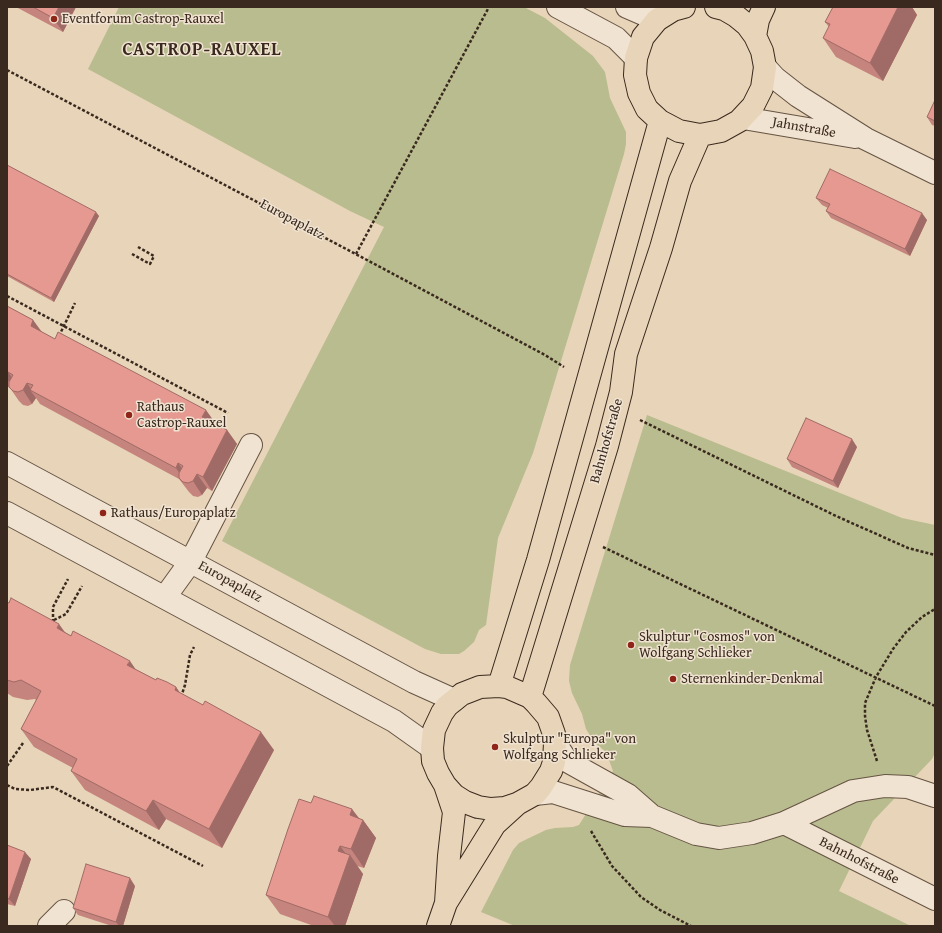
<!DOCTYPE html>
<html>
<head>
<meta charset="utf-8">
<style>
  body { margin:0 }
  #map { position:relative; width:942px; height:933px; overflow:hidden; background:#e8d4b8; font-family:"Gentium Book Plus",serif }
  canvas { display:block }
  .frame { position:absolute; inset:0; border:8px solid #3a291e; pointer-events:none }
</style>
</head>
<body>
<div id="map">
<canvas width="942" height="933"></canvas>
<div class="frame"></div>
</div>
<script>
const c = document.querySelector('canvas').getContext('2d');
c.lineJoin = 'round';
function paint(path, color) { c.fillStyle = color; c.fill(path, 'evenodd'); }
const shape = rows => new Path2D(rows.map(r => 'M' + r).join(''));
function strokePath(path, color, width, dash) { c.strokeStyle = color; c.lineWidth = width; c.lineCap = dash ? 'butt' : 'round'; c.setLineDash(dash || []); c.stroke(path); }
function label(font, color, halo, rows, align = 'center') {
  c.font = font + ' "Gentium Book Plus",serif'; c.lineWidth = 3; c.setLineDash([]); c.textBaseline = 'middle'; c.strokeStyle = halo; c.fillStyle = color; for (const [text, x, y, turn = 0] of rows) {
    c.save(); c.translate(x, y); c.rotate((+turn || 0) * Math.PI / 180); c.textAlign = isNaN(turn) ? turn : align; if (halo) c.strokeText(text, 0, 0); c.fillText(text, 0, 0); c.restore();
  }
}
paint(shape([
  [119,7,524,7,545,18,593,56,605,72,610,98,626,132,626,144,624,154,533,453,498,538,486,625,479,630,474,642,464,651,459,654,441,654,425,649,222,541,384,227,350,211,88,69],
  [647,415,902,518,935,525,935,753,932,759,873,821,839,891,911,926,515,926,481,912,513,850,519,843,527,839,546,830,555,828,573,827,579,825,613,771,606,752,595,743,586,729,582,714,572,693,569,681,570,665]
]), '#b8bc8e');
const minor = shape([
  [558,7,616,38,636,58],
  [627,7,657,20],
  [765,67,775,78,798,96,866,139,935,173],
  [743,118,855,137],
  [7,463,414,682,454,700],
  [7,513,394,721,432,748],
  [165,597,191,561,251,445],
  [555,743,567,761,628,795,652,816,696,834,719,838,752,833,784,823,853,791,885,786,908,787,935,796],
  [535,794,553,792,625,815,652,816],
  [784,823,935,899],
  [49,926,64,911]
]);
const major = shape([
  [684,7,673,10,657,20,643,37,636,58,635,75,639,93,647,109,660,121,679,131,700,135,721,131,739,121,753,106,762,88,765,67,762,51,755,36,747,25,736,16,724,9,716,7],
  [755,36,758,20,764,7],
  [499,686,538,560,660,121],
  [530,697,607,446,621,392,626,354,661,248,680,181,700,135],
  [445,785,454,795,465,802,478,807,491,809,505,808,517,804],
  [438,926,446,903,495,824,517,804,535,794,541,787,551,771,554,762,555,743,554,734,548,717,536,703,530,697,507,687,499,686,480,687,462,694,447,706,442,713,434,730,432,748,433,761,438,773,445,785,454,812,449,856,446,903]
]);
strokePath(minor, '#665444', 24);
strokePath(major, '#3a291e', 24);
strokePath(shape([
  [7,70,367,260,545,355,564,367],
  [132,254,150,264,154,256,138,247],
  [356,254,489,7],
  [7,296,228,413],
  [59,336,75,303],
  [640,420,836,516,908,548,935,555],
  [603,547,935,706],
  [54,620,66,614,82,586],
  [53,622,53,607,68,579],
  [181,697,185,685,190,655,194,647],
  [877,761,867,730,865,716,865,703,876,677,893,649,906,632,922,617,935,609],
  [7,766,23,743],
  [7,785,15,789,30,790,53,787,203,866],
  [591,831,612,866,641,897,660,910,691,926]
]), '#3a291e', 2.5, [3, 2]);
strokePath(minor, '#f0e3d1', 22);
strokePath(major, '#e8d4b8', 22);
paint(shape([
  [16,7,76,7,63,32],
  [833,7,912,7,917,15,883,81,836,57,823,38,829,27,825,22],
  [935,100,935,126,932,125,927,117],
  [7,165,99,216,54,302,7,276],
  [816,198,927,220,910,256,831,218,826,211,828,208,822,205],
  [7,306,33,320,42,332,227,430,237,444,212,491,207,488,202,495,198,497,193,496,189,492,179,479,40,404,36,398,32,404,28,406,23,405,19,401,10,388,7,386],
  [857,447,838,488,792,467,787,459],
  [7,602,156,680,176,687,180,693,274,750,222,848,166,819,159,830,85,790,71,771,73,768,34,747,21,729,36,700,35,699,27,700,13,697,7,693],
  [311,803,363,820,376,838,364,868,357,866,363,874,345,926,314,926,280,914,266,895],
  [7,845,31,859,15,906,7,904],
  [135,886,123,926,112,926,78,915,73,908]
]), '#c5847d');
paint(shape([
  [59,7,76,7,63,32,53,18],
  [898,7,912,7,917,15,883,81,870,63],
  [96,212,99,216,54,302,51,298],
  [922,213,927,220,910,256,905,249],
  [33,320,43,334,31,326],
  [8,372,18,386,15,390,7,379,7,374],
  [27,383,33,392,30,390,36,398,32,404,23,390],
  [206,410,216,424,202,417],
  [227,430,237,444,212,491,203,477],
  [852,439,857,447,838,488,833,481],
  [178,463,188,477,185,482,176,468],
  [197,474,207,488,202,495,193,481],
  [59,624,72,642,57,628],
  [130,661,143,680,127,665],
  [176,687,189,706,175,690],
  [261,732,274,750,222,848,209,829],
  [153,800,166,819,159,830,146,811],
  [352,809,362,822,363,820,376,838,364,868,351,849,350,815],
  [340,846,349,858,350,855,363,874,345,926,335,926,328,917,338,851],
  [25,852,31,859,15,906,9,899],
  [130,878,135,886,123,926,119,926,116,922]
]), '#a06b66');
const building = shape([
  [33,7,59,7,53,18,33,7],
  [833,7,898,7,870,63,823,38,830,24,825,22,833,7],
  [935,100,935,121,927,117,935,100],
  [7,165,96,212,51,298,7,274,7,165],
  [830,169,922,213,905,249,826,211,830,204,816,198,830,169],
  [7,306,33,320,31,326,55,339,58,332,206,410,202,417,227,430,203,477,197,474,193,481,188,483,183,482,179,478,179,473,183,466,178,463,176,468,30,390,33,385,27,383,23,390,18,392,13,391,9,387,9,382,13,375,8,372,7,374,7,306],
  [806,418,852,439,833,481,787,459,806,418],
  [11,598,59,624,57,628,71,636,73,631,130,661,127,665,156,680,157,678,167,682,176,687,175,690,203,705,205,701,261,732,209,829,153,800,146,811,71,771,77,759,21,729,41,691,21,680,14,682,7,680,7,602,9,603,11,598],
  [314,796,352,809,350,815,363,820,351,849,340,846,338,851,350,855,328,917,266,895,288,829,299,799,311,803,314,796],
  [7,845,25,852,9,899,7,898,7,845],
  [86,864,130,878,116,922,73,908,86,864]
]);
paint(building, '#e59991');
strokePath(building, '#a06b66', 1);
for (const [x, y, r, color] of [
  [54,19,4,"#8f2418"],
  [129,415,4,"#8f2418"],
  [103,513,4,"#8f2418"],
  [631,645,4,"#8f2418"],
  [673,679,4,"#8f2418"],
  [495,747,4,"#8f2418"]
]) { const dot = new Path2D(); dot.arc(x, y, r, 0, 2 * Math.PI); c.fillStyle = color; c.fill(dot); strokePath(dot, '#f0e3d1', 1.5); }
label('14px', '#3a291e', '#f0e3d1', [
  ["Eventforum Castrop-Rauxel",62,19],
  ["Rathaus",137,407],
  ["Castrop-Rauxel",137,423],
  ["Rathaus/Europaplatz",111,513],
  ["Skulptur \"Cosmos\" von",639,637],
  ["Wolfgang Schlieker",639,653],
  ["Sternenkinder-Denkmal",681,679],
  ["Skulptur \"Europa\" von",503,739],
  ["Wolfgang Schlieker",503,755]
], 'left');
label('14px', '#3a291e', '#f0e3d1', [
  ["Jahnstraße",804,128,10],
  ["Europaplatz",292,220,28],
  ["Bahnhofstraße",607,441,-74],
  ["Europaplatz",230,582,29],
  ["Bahnhofstraße",859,861,27]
]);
c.letterSpacing = '1px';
label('bold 18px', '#3a291e', '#f0e3d1', [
  ["CASTROP-RAUXEL",202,50]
]);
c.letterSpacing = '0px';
</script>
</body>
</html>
